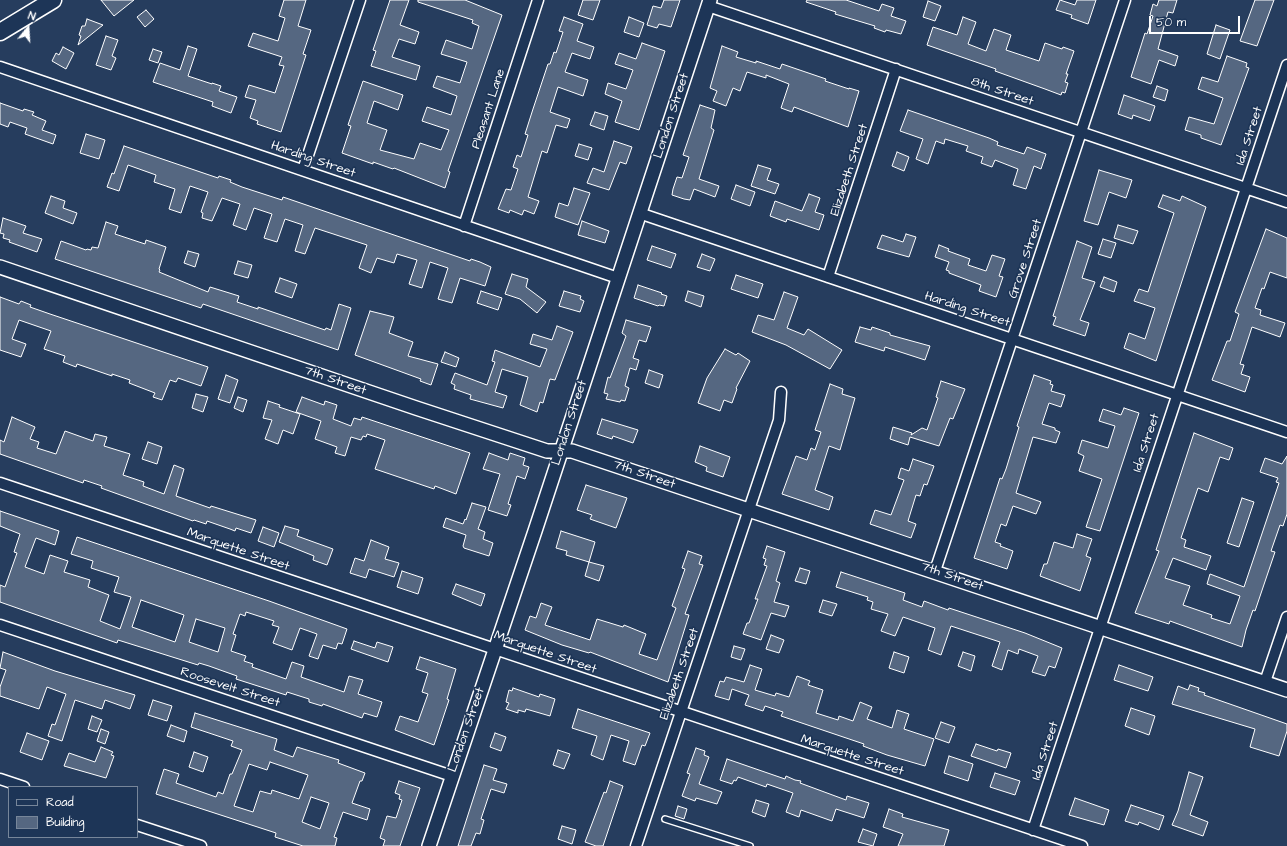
<!DOCTYPE html>
<html>
<head>
<meta charset="utf-8">
<style>
  body { margin:0 }
  #map { position:relative; width:1287px; height:846px; overflow:hidden; background:#263d5e; font-family:"Architects Daughter",sans-serif }
  canvas { display:block }
  .legend { position:absolute; left:8px; top:786px; width:130px; height:52px; box-sizing:border-box; background:#1d3557; border:1px solid #77869a; margin:0; padding:5px 7px; list-style:none; font-size:12px; color:#fff }
  .legend li { display:flex; align-items:center; gap:8px; height:20px }
  .legend b { width:20px; border:1px solid #77869a }
  .north { position:absolute; left:8px; top:8px; width:40px; height:40px; -webkit-text-stroke:3px #1d3557; paint-order:stroke; rotate:18deg; font-size:11px; font-weight:700; line-height:16px; text-align:center; color:#fff }
  .north::after { content:''; display:block; margin:auto; width:14px; height:18px; background:#fff; clip-path:polygon(50% 0,100% 100%,50% 72%,0 100%) }
  .scale { position:absolute; left:1149px; top:16px; width:91px; height:18px; box-sizing:border-box; border:2px solid #fff; border-top:0; padding-left:5px; font-size:12px; line-height:14px; white-space:nowrap; color:#fff; -webkit-text-stroke:3px #1d3557; paint-order:stroke }
</style>
</head>
<body>
<div id="map">
<canvas width="1287" height="846"></canvas>
<ul class="legend">
<li><b style="height:5px;background:#1d3557"></b>Road</li>
<li><b style="height:11px;background:#556781"></b>Building</li>
</ul>
<div class="north">N</div>
<div class="scale">50 m</div>
</div>
<script>
const c = document.querySelector('canvas').getContext('2d');
c.lineJoin = 'round';
function paint(path, color) { c.fillStyle = color; c.fill(path, 'evenodd'); }
const shape = rows => new Path2D(rows.map(r => 'M' + r).join(''));
function strokePath(path, color, width, dash) { c.strokeStyle = color; c.lineWidth = width; c.lineCap = dash ? 'butt' : 'round'; c.setLineDash(dash || []); c.stroke(path); }
function label(font, color, halo, rows, align = 'center') {
  c.font = font + ' "Architects Daughter",sans-serif'; c.lineWidth = 3.5; c.setLineDash([]); c.textBaseline = 'middle'; c.strokeStyle = halo; c.fillStyle = color; for (const [text, x, y, turn = 0] of rows) {
    c.save(); c.translate(x, y); c.rotate((+turn || 0) * Math.PI / 180); c.textAlign = isNaN(turn) ? turn : align; if (halo) c.strokeText(text, 0, 0); c.fillText(text, 0, 0); c.restore();
  }
}
const building = shape([
  [101,0,134,0,114,16,101,0],
  [284,0,306,0,298,26,311,30,303,54,306,55,281,132,257,124,258,121,250,118,256,100,245,97,249,85,275,93,284,66,279,65,282,57,248,46,253,33,278,41,285,18,279,16,284,0],
  [390,0,409,0,400,25,419,32,415,44,399,39,392,57,420,66,416,80,371,66,376,51,373,50,390,0],
  [418,0,465,0,502,15,448,171,450,172,445,188,394,168,393,169,373,162,373,164,342,153,351,126,348,125,363,81,403,95,398,110,374,101,367,123,387,130,380,150,414,159,420,143,441,150,449,130,422,121,427,107,451,115,457,96,433,87,437,76,460,83,467,62,441,54,446,40,472,49,479,26,472,23,473,20,418,2,418,0],
  [583,0,600,0,593,20,578,15,583,0],
  [664,0,680,0,671,27,659,24,657,28,647,25,653,6,661,8,664,0],
  [807,0,846,0,879,11,882,4,894,8,891,16,906,21,901,34,886,30,885,32,874,28,875,26,835,14,836,12,806,2,807,0],
  [1060,0,1075,5,1077,0,1096,0,1088,24,1071,18,1072,15,1056,10,1060,0],
  [1159,0,1177,0,1173,13,1168,12,1158,49,1178,56,1175,66,1159,60,1151,84,1131,77,1145,33,1147,34,1153,16,1150,15,1153,4,1157,6,1159,0],
  [1255,0,1274,0,1257,46,1240,41,1255,0],
  [928,1,941,6,935,21,923,17,928,1],
  [146,10,154,19,145,27,137,17,146,10],
  [564,17,583,24,577,41,594,47,590,59,572,53,565,72,588,80,583,96,558,87,550,112,570,119,567,128,556,125,547,153,542,151,528,197,539,201,534,214,524,210,522,215,510,210,509,213,498,209,506,189,511,190,518,169,513,167,517,155,521,157,528,135,525,134,533,109,548,64,550,64,554,52,556,53,563,32,559,31,564,17],
  [629,17,644,23,639,37,624,32,629,17],
  [963,17,976,22,968,44,986,51,994,29,1011,35,1006,50,1039,61,1045,43,1062,49,1063,47,1074,51,1066,74,1068,74,1065,82,1068,83,1065,93,1062,92,1061,95,1045,89,995,71,996,69,927,45,933,27,957,35,963,17],
  [87,19,103,25,78,45,81,36,79,35,82,26,85,26,87,19],
  [1216,25,1230,30,1220,59,1207,54,1216,25],
  [106,36,118,40,112,56,116,58,111,70,96,65,106,36],
  [642,43,665,51,639,130,615,122,622,101,605,94,608,83,626,89,633,70,615,64,619,53,636,59,642,43],
  [188,46,197,49,188,76,212,84,212,83,221,86,219,91,237,97,231,113,212,106,213,102,153,82,160,63,180,70,188,46],
  [722,46,738,52,736,57,756,63,756,61,780,69,782,64,826,79,825,81,849,89,849,88,859,91,848,127,794,107,792,112,781,108,789,84,766,75,766,78,747,72,740,91,733,88,726,106,713,101,717,91,710,88,722,46],
  [63,47,74,53,66,69,52,61,56,53,59,55,63,47],
  [153,49,162,52,158,63,149,60,153,49],
  [1227,56,1247,63,1246,67,1249,68,1221,145,1201,138,1201,135,1185,130,1189,117,1214,124,1223,98,1198,89,1202,77,1218,82,1227,56],
  [1157,86,1168,90,1165,101,1153,97,1157,86],
  [1124,95,1155,106,1150,121,1133,115,1132,119,1118,114,1124,95],
  [0,103,23,111,24,109,34,112,32,115,46,121,42,130,56,135,53,144,25,134,27,128,10,122,8,127,0,124,0,103],
  [700,105,715,110,711,128,714,130,699,179,719,186,715,197,694,189,690,200,684,199,672,195,673,189,677,177,682,178,689,157,683,155,700,105],
  [908,110,989,138,998,142,997,145,1024,154,1027,147,1046,154,1041,169,1034,166,1026,189,1013,185,1018,169,995,160,992,167,981,163,983,157,966,151,968,146,945,139,944,144,936,141,928,164,916,159,923,139,900,131,908,110],
  [595,112,608,116,604,130,590,125,595,112],
  [86,134,105,140,99,159,80,153,86,134],
  [614,141,632,147,626,164,620,162,609,190,587,183,593,168,604,172,614,141],
  [579,144,592,148,588,160,575,156,579,144],
  [124,146,218,178,219,176,231,180,230,182,242,187,282,200,283,197,470,261,471,259,480,262,491,267,485,286,460,278,452,303,438,299,448,268,430,262,422,288,409,284,417,260,397,254,394,263,377,258,371,273,359,268,367,245,315,228,305,254,295,251,303,225,285,219,277,242,264,238,272,214,254,208,246,230,233,225,240,204,222,198,212,221,202,218,203,213,201,212,208,192,190,186,181,213,169,209,175,189,154,182,156,175,128,165,119,191,107,187,112,173,114,174,124,146],
  [897,152,909,157,904,171,892,166,897,152],
  [758,165,771,169,767,180,779,184,775,194,751,186,758,165],
  [1099,170,1132,180,1126,198,1109,192,1098,225,1084,221,1099,170],
  [736,185,755,192,750,206,731,199,736,185],
  [574,188,590,193,578,225,555,217,559,203,568,206,574,188],
  [809,194,820,198,815,212,824,215,819,230,787,219,786,222,770,216,775,201,802,211,809,194],
  [1163,195,1180,201,1182,196,1206,207,1156,361,1124,348,1129,333,1145,339,1155,308,1134,301,1139,289,1148,292,1174,213,1158,207,1163,195],
  [51,196,65,201,63,208,77,213,73,224,45,213,51,196],
  [3,218,26,226,23,233,42,239,37,252,9,242,10,240,3,238,4,234,0,233,3,218],
  [582,221,609,231,605,243,578,235,582,221],
  [106,222,118,226,115,234,145,244,146,240,166,247,159,269,160,270,159,272,208,292,210,287,239,296,237,302,258,309,258,307,325,330,326,328,331,330,339,304,351,308,338,350,203,304,201,308,55,259,61,241,86,250,87,249,91,250,92,247,98,248,106,222],
  [1118,225,1138,231,1133,244,1114,238,1118,225],
  [1266,229,1287,238,1287,278,1270,272,1264,289,1262,288,1255,308,1261,310,1260,315,1285,323,1280,337,1252,327,1240,364,1244,365,1241,374,1250,377,1245,392,1212,380,1227,341,1230,341,1239,314,1235,312,1266,229],
  [906,234,916,237,909,257,877,248,882,235,903,242,906,234],
  [1103,239,1116,243,1111,258,1098,254,1103,239],
  [1077,241,1092,247,1082,278,1095,282,1080,320,1089,323,1085,336,1053,325,1056,317,1053,316,1077,241],
  [939,245,949,249,948,251,970,259,968,265,986,271,992,255,1005,259,999,276,1003,277,996,297,979,291,981,285,949,273,949,271,946,270,949,262,935,257,939,245],
  [652,246,676,254,671,268,647,260,652,246],
  [188,251,199,254,195,267,184,263,188,251],
  [702,254,715,259,710,271,697,267,702,254],
  [238,261,252,265,248,278,234,274,238,261],
  [512,274,528,279,526,287,546,302,537,313,520,299,505,294,512,274],
  [736,275,763,284,758,298,731,289,736,275],
  [1104,277,1117,282,1114,292,1100,287,1104,277],
  [280,278,297,284,292,298,275,292,280,278],
  [638,285,662,293,661,294,667,296,664,306,659,305,658,306,634,298,638,285],
  [481,291,502,298,498,310,477,303,481,291],
  [564,291,581,296,580,299,584,301,580,312,559,306,564,291],
  [688,291,704,296,701,307,685,301,688,291],
  [784,292,798,297,787,328,804,335,808,329,842,350,830,369,786,345,752,332,758,315,774,320,784,292],
  [0,297,19,304,21,301,31,305,30,307,50,314,208,367,201,386,178,378,176,382,170,380,162,400,153,397,155,393,129,383,130,380,112,374,112,376,77,364,76,367,63,362,65,356,44,349,51,331,19,320,12,339,26,344,21,357,0,350,0,297],
  [370,311,394,317,389,333,413,342,408,356,438,364,431,385,420,381,421,379,355,355,370,311],
  [626,320,651,327,646,342,639,340,633,358,639,360,636,370,630,368,625,386,629,388,625,401,621,400,620,402,606,399,608,394,604,393,608,377,610,378,626,336,622,333,626,320],
  [557,326,573,332,555,380,550,379,543,403,540,402,537,412,520,405,528,377,502,369,495,392,507,396,503,408,470,399,471,395,454,389,455,385,451,383,455,373,487,385,495,362,492,361,495,350,540,367,547,349,530,344,533,334,552,340,557,326],
  [860,327,871,330,872,327,890,333,890,335,930,346,925,360,885,347,884,351,855,342,860,327],
  [725,349,736,355,738,353,750,361,736,388,737,389,732,403,724,400,720,411,698,403,707,378,725,349],
  [445,352,459,358,456,367,441,362,445,352],
  [649,370,663,375,659,388,645,383,649,370],
  [226,375,238,380,230,403,218,399,226,375],
  [1034,375,1051,381,1050,384,1053,385,1051,391,1065,395,1061,407,1049,403,1042,424,1055,428,1055,430,1060,432,1056,443,1033,437,1016,493,1041,502,1036,514,1013,506,1006,526,1001,524,995,542,1001,544,1000,546,1013,551,1007,569,974,558,1000,478,1002,479,1006,469,1019,427,1017,426,1034,375],
  [941,381,965,389,953,419,950,418,939,446,910,437,908,445,890,439,893,427,912,433,911,435,922,428,927,430,938,398,936,397,941,381],
  [830,384,843,389,842,394,855,398,840,450,829,446,815,490,833,497,829,510,782,494,796,456,807,460,811,448,815,450,821,432,815,430,830,384],
  [196,394,208,397,203,412,192,408,196,394],
  [238,397,247,400,243,412,234,408,238,397],
  [302,397,324,405,325,401,337,405,333,419,351,426,354,418,361,420,362,417,470,453,456,494,435,486,434,489,375,469,385,440,367,434,366,437,363,436,361,440,351,437,345,456,335,453,337,447,315,439,321,421,296,412,302,397],
  [268,401,280,405,279,407,300,414,293,434,283,430,278,444,265,439,272,420,263,418,268,401],
  [1124,408,1139,413,1100,531,1086,527,1102,479,1079,471,1084,456,1078,453,1082,440,1108,448,1115,426,1099,421,1103,409,1121,415,1124,408],
  [12,417,35,427,30,439,39,442,37,448,56,454,65,431,93,441,95,434,107,437,104,446,130,454,123,475,144,482,143,486,164,494,174,465,184,469,176,496,210,508,211,506,256,520,251,533,236,528,235,531,230,529,207,521,206,524,194,520,193,521,101,488,102,486,84,480,83,483,0,454,0,440,4,442,12,417],
  [602,419,638,430,633,443,613,436,612,439,597,434,602,419],
  [1194,433,1233,448,1229,460,1220,457,1208,492,1198,488,1181,538,1186,540,1184,547,1211,556,1206,570,1173,558,1165,578,1190,586,1183,605,1212,615,1211,618,1230,624,1240,596,1207,584,1210,574,1244,587,1279,483,1276,482,1278,478,1260,472,1265,458,1282,464,1287,456,1287,514,1283,526,1280,525,1271,551,1275,552,1255,611,1253,610,1246,630,1242,647,1170,621,1169,624,1135,613,1159,551,1156,550,1194,433],
  [148,442,162,447,157,464,142,459,148,442],
  [700,446,730,457,723,477,706,471,707,467,695,462,700,446],
  [489,453,508,460,510,453,525,458,523,465,529,467,525,479,517,476,508,504,511,505,507,516,488,510,500,474,483,469,489,453],
  [913,459,934,466,927,485,924,484,920,496,916,495,908,521,916,524,911,538,870,524,875,510,891,515,904,480,898,478,901,468,909,471,913,459],
  [586,485,627,498,616,528,590,519,592,515,577,510,586,485],
  [1242,498,1254,502,1239,547,1227,543,1242,498],
  [472,503,486,507,478,529,485,532,483,539,493,543,489,556,464,548,463,546,466,535,443,527,446,518,463,524,465,519,466,520,472,503],
  [0,511,59,531,55,545,36,538,25,567,44,574,50,555,68,561,64,572,90,580,88,587,109,595,100,621,120,629,131,597,114,592,119,577,91,568,93,561,71,554,77,537,269,601,347,629,342,644,338,643,336,649,323,645,318,659,309,656,317,634,300,628,292,650,273,643,279,627,272,625,274,621,246,612,245,616,240,614,233,634,236,635,231,651,246,656,244,661,253,664,252,667,286,679,292,662,304,666,301,677,344,692,349,676,363,680,358,694,382,702,377,717,364,713,362,718,323,704,322,706,309,702,309,699,287,692,286,695,236,679,237,676,209,666,199,663,198,665,118,640,117,643,0,602,0,585,5,587,17,553,14,552,20,534,0,526,0,511],
  [141,600,184,615,175,642,132,627,141,600],
  [196,619,225,628,218,652,189,642,196,619],
  [285,526,299,530,297,536,333,549,327,565,313,560,314,556,279,542,285,526],
  [263,527,279,533,274,547,258,541,263,527],
  [561,531,595,542,589,562,566,555,567,551,556,548,561,531],
  [1077,534,1092,539,1086,556,1091,558,1080,591,1040,576,1044,564,1047,564,1054,542,1073,548,1077,534],
  [371,540,389,547,385,559,399,563,394,577,369,569,366,578,350,573,355,558,364,561,371,540],
  [767,546,785,552,776,581,780,583,774,602,789,606,785,617,771,613,761,640,743,634,747,623,749,623,758,599,755,599,767,566,764,565,766,559,763,558,767,546],
  [688,551,702,556,699,564,703,565,685,614,689,615,668,682,590,652,589,653,562,645,525,630,530,616,536,618,541,603,552,607,545,625,590,640,597,619,623,627,624,625,646,634,639,654,657,660,676,608,672,606,685,569,682,568,688,551],
  [589,562,604,566,599,581,585,576,589,562],
  [800,568,810,571,806,584,795,581,800,568],
  [402,571,423,578,418,594,397,587,402,571],
  [841,572,905,593,903,600,922,607,924,601,948,610,949,608,1025,633,1062,648,1055,668,1049,666,1045,676,1032,672,1038,656,1019,649,1018,654,1008,650,1002,670,992,666,1000,642,951,626,941,655,928,650,935,628,903,617,895,636,881,631,888,614,871,609,873,602,867,600,868,597,836,587,841,572],
  [456,584,485,594,481,606,452,594,456,584],
  [823,600,837,604,832,616,819,612,823,600],
  [771,635,784,640,779,653,766,649,771,635],
  [354,641,375,648,377,642,393,647,388,662,351,649,354,641],
  [734,646,745,649,741,660,731,657,734,646],
  [3,652,55,671,135,695,130,709,105,700,102,709,75,700,62,741,48,736,52,724,55,725,66,694,47,687,39,709,0,696,0,687,6,670,0,668,3,652],
  [894,652,909,657,904,673,889,668,894,652],
  [963,652,975,656,971,671,958,666,963,652],
  [420,657,456,669,447,699,449,700,434,745,395,730,400,716,418,722,428,694,422,692,428,673,416,669,420,657],
  [750,665,762,669,755,690,775,696,776,693,789,697,797,676,810,681,808,685,823,690,816,713,838,720,839,716,853,721,860,702,872,707,867,719,892,728,897,710,909,714,904,729,934,739,925,766,887,755,863,746,864,744,781,716,783,712,765,706,763,711,745,705,749,695,732,689,729,700,715,696,720,681,724,682,726,677,744,682,750,665],
  [1119,665,1153,677,1148,691,1114,680,1119,665],
  [1190,685,1199,688,1198,691,1205,693,1204,695,1287,724,1287,731,1279,756,1250,747,1255,729,1172,704,1178,686,1188,690,1190,685],
  [513,688,539,697,540,694,555,699,550,716,526,709,525,712,518,710,518,713,506,709,509,703,506,702,509,690,512,691,513,688],
  [153,700,172,706,167,721,148,715,153,700],
  [1131,708,1155,716,1149,735,1125,726,1131,708],
  [578,709,650,733,645,746,642,745,635,765,623,761,629,741,611,735,603,760,591,755,597,736,572,728,578,709],
  [195,713,277,739,274,750,293,757,297,747,339,760,338,763,365,773,362,781,360,781,352,803,370,809,367,820,343,812,334,837,337,838,335,846,303,846,275,837,276,833,156,794,164,769,179,774,176,783,216,797,218,792,223,794,230,774,232,774,242,750,231,746,233,741,191,727,195,713],
  [270,762,308,775,299,799,272,790,271,794,260,791,253,812,234,806,249,764,267,770,270,762],
  [311,797,329,803,320,829,302,822,311,797],
  [92,716,102,720,97,732,88,729,92,716],
  [941,722,955,727,949,743,935,738,941,722],
  [171,725,187,731,184,742,167,736,171,725],
  [101,729,109,732,105,744,97,741,101,729],
  [27,733,49,741,42,760,20,752,27,733],
  [495,733,506,737,501,751,490,747,495,733],
  [976,744,997,751,998,749,1011,753,1006,768,971,756,976,744],
  [101,747,113,752,111,755,114,756,106,778,64,766,69,753,95,762,101,747],
  [696,748,705,751,704,755,709,757,699,784,722,792,717,804,696,798,695,801,682,796,690,774,687,773,696,748],
  [558,750,570,754,564,769,553,765,558,750],
  [194,752,208,757,203,772,189,767,194,752],
  [949,756,973,764,968,781,944,773,949,756],
  [727,759,785,779,786,776,795,780,801,781,800,783,846,800,847,796,869,803,864,818,836,809,832,821,801,810,799,817,786,812,793,793,767,784,766,787,738,777,736,781,734,780,732,784,720,780,727,759],
  [484,765,497,769,493,780,507,784,504,793,491,789,481,819,484,820,480,834,476,833,471,846,458,846,484,765],
  [1189,772,1203,777,1190,815,1208,822,1203,836,1172,825,1178,811,1189,772],
  [995,773,1020,781,1015,795,990,787,995,773],
  [399,781,420,788,400,846,383,846,385,840,380,838,387,816,396,818,402,800,399,799,400,795,395,793,399,781],
  [610,781,623,786,603,846,596,846,585,842,604,792,606,793,610,781],
  [1075,798,1109,810,1104,825,1069,815,1075,798],
  [756,800,769,804,765,817,752,812,756,800],
  [1131,805,1164,816,1159,830,1139,822,1138,825,1125,821,1131,805],
  [678,806,687,809,684,819,675,816,678,806],
  [889,809,903,814,902,817,949,830,944,846,898,846,903,834,883,827,889,809],
  [562,826,576,830,572,844,558,839,562,826],
  [863,829,877,834,873,846,858,842,863,829]
]);
paint(building, '#556781');
strokePath(building, '#fff', 1);
const service = shape([
  [665,819,750,846]
]);
const minor = shape([
  [708,6,1287,202],
  [0,67,618,278],
  [303,170,360,0],
  [639,213,1287,432],
  [464,226,538,0],
  [828,277,896,69],
  [0,483,1082,846],
  [935,571,1125,0],
  [0,625,452,776],
  [1265,682,1287,617],
  [0,779,24,787],
  [137,825,201,846],
  [1033,830,1287,65],
  [636,846,779,420,781,392]
]);
const tertiary = shape([
  [0,267,416,408,547,451,572,451,1287,690],
  [429,846,535,531,710,0]
]);
const primary = shape([
  [0,32,53,0]
]);
strokePath(service, '#fff', 8);
strokePath(minor, '#fff', 13);
strokePath(tertiary, '#fff', 16);
strokePath(primary, '#fff', 19);
strokePath(service, '#1d3557', 5);
strokePath(minor, '#1d3557', 10);
strokePath(tertiary, '#1d3557', 13);
strokePath(primary, '#1d3557', 16);
label('13px', '#fff', '#1d3557', [
  ["8th Street",1002,92,19],
  ["Pleasant Lane",489,109,-72],
  ["London Street",672,116,-72],
  ["Ida Street",1250,136,-72],
  ["Harding Street",313,160,19],
  ["Elizabeth Street",850,170,-72],
  ["Grove Street",1026,259,-72],
  ["Harding Street",967,310,18],
  ["7th Street",335,381,19],
  ["London Street",570,423,-72],
  ["Ida Street",1147,443,-72],
  ["7th Street",644,475,19],
  ["Marquette Street",238,550,19],
  ["7th Street",952,577,19],
  ["Marquette Street",545,653,19],
  ["Elizabeth Street",680,674,-71],
  ["Roosevelt Street",230,688,18],
  ["London Street",467,730,-71],
  ["Ida Street",1046,751,-72],
  ["Marquette Street",852,756,18]
]);
</script>
</body>
</html>
